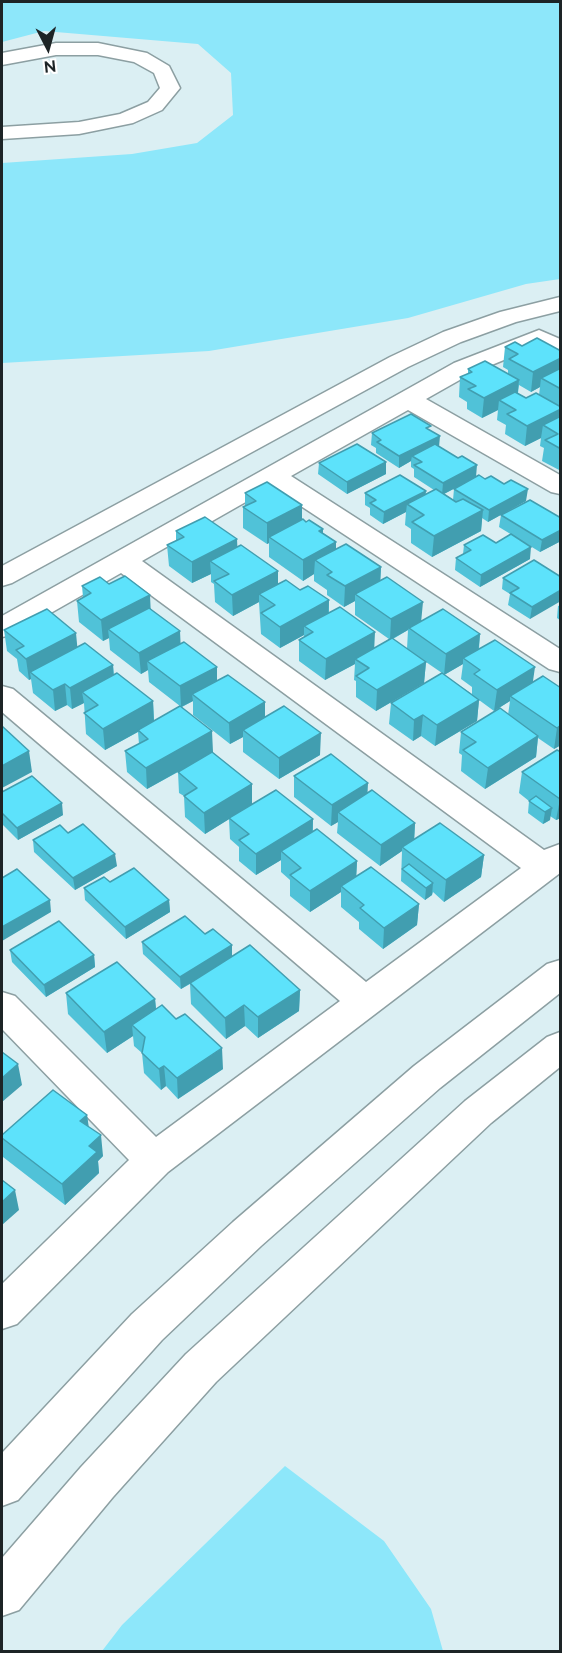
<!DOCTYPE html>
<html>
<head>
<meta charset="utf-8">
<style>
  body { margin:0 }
  #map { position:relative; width:562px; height:1653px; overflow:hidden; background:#dbeff3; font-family:Raleway,sans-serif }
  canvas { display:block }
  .frame { position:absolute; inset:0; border:3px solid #1d2426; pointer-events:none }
  .north { position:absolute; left:18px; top:18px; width:60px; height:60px; -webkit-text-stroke:4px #fff; paint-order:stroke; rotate:174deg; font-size:16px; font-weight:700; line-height:24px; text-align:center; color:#1d2426 }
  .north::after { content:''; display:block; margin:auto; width:21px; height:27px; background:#1d2426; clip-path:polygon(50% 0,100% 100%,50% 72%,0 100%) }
</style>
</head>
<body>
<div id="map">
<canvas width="562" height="1653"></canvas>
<div class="frame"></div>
<div class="north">N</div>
</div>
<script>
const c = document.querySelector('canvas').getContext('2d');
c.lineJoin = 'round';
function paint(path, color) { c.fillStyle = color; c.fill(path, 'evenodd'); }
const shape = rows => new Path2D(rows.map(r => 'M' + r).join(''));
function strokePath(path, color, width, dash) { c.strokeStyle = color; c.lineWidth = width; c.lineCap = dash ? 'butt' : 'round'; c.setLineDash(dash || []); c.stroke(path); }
paint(shape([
  [2,2,560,2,560,279,526,284,408,318,209,351,2,363,2,163,132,154,197,143,233,115,231,73,198,44,44,31,2,42],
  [285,1466,384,1541,431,1609,443,1651,102,1651,122,1625]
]), '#8de7fa');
const minor = shape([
  [56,43,98,43,147,53,169,66,180,88,162,110,133,123,79,134,2,139,2,127,79,122,120,114,148,102,160,88,154,73,134,62,98,55,56,55,2,65,2,53,56,43],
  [560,297,560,311,516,322,461,342,408,367,12,583,2,586,2,566,390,357,443,332,500,312,560,297],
  [539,330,560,339,560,355,538,346,472,373,426,399,560,475,560,494,551,492,408,410,291,476,560,649,560,672,549,669,272,487,142,561,544,850,560,844,560,873,168,1172,17,1324,2,1329,2,1284,129,1160,2,1029,2,992,15,996,156,1137,340,1001,2,712,2,686,13,689,366,982,521,868,121,573,12,635,2,637,2,616,454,363,539,330],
  [560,960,560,993,440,1088,261,1246,162,1340,18,1500,2,1506,2,1453,132,1314,233,1222,414,1066,547,964,560,960],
  [560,1032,560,1067,491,1123,216,1382,113,1497,19,1610,2,1616,2,1558,81,1467,186,1354,465,1101,547,1037,560,1032]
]);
strokePath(minor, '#8c9fa2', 3);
paint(minor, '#fff');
paint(shape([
  [522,346,561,351,561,471,542,461,544,448,540,446,541,438,525,446,505,434,506,425,497,420,498,410,482,418,467,409,467,402,459,397,460,377,468,374,468,369,508,374,508,370,503,367,505,347],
  [519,385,531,392,540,387,539,395,526,398,518,393],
  [430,430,439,447,476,477,444,494,453,500,454,489,526,501,488,522,482,518,481,531,432,557,411,543,411,529,405,525,406,512,383,524,370,515,370,508,365,505,365,493,425,495,434,490,414,477,414,469,411,467,411,461,399,468,376,453,376,448,371,445,372,433],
  [386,462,386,474,347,494,318,474,319,463],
  [245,493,323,529,323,533,336,542,336,549,381,567,380,581,422,621,480,634,479,649,533,682,561,688,561,745,554,749,538,738,536,757,485,789,461,771,462,755,459,753,461,732,508,715,510,701,494,711,479,700,477,721,435,746,421,736,413,741,389,724,391,703,442,673,426,662,424,683,376,711,356,697,356,681,354,680,355,664,325,680,299,661,299,640,304,637,304,635,280,648,261,634,259,602,233,616,215,602,214,584,211,582,211,574,192,583,169,566,167,545,176,541,176,531,237,539,237,547,278,584,300,590,329,600,329,613,375,648,389,639,355,615,355,601,344,607,327,595,327,590,314,581,314,574,303,581,269,557,269,543,267,544,243,528,243,507,245,506],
  [408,630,407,649,393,639],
  [463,664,461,679,472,687,472,694,444,675],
  [561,514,561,541,540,552,499,527,501,515,559,517],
  [464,545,530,559,480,587,455,570,456,558,463,554],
  [561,577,530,619,508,605,510,594,502,589,503,578],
  [109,584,151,609,180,643,217,680,265,717,320,755,279,779,243,752,243,737,230,744,193,715,193,701,182,707,213,752,212,752,252,784,252,804,313,819,313,832,357,861,356,877,419,904,417,925,383,949,359,929,359,922,341,907,341,892,310,912,290,896,290,880,281,872,281,860,256,875,239,861,239,847,230,839,229,819,205,834,185,817,184,796,179,793,178,772,147,789,127,772,125,751,139,744,138,732,105,750,86,734,84,703,72,709,67,705,55,711,33,693,31,679,29,680,19,671,17,659,7,651,4,630,78,647,113,665,114,675,153,701,154,721,180,706,149,682,148,670,141,674,110,650,109,638,103,641,79,622,77,601,83,597,82,586],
  [561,605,561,621,557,618,558,606],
  [561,752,561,818,556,820,550,816,550,820,543,824,528,813,529,801,519,793,522,772],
  [294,776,368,793,415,823,414,839,484,855,481,877,444,902,433,892,432,895,425,900,401,881,402,851,380,866,337,833,338,822,331,826,294,797],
  [2,792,63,815,18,840,2,824],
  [68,833,117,866,75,890,34,852,33,840],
  [110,882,169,900,170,912,126,939,85,900,84,888],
  [205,934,232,945,232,957,300,990,299,1011,258,1038,245,1026,226,1039,191,1004,190,984,181,989,143,954,142,942],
  [10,950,94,955,95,967,46,997,12,962],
  [66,993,155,999,156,1009,223,1069,178,1099,166,1086,161,1090,144,1073,142,1053,134,1046,133,1036,107,1053,68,1014],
  [87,1115,88,1126,103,1156,98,1161,99,1173,65,1205,3,1157,2,1147,2,1135]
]), '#50c2d8');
paint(shape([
  [561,358,561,377,541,378,540,387,531,392,533,372],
  [519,380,517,400,499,400,498,410,482,418,484,398],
  [561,409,561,422,543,425,541,438,525,446,527,426],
  [440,436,439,447,412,456,411,461,399,468,399,456],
  [386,462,386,474,347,494,347,482],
  [477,465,476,477,442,495,443,483],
  [528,489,526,501,488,522,489,510],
  [426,491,425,503,407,504,406,512,383,524,384,512],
  [302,505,302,526,269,537,269,543,267,544,267,523],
  [483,510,481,531,432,557,434,536],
  [323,529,322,550,336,542,336,563,315,560,314,574,303,581,303,560,319,531],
  [561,530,561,541,540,552,542,540],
  [237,539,238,560,210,561,211,574,192,583,192,562],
  [531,547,530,559,480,587,481,575],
  [381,567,380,588,355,594,355,601,344,607,345,586],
  [278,571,278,592,259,594,259,602,233,616,232,595],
  [561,590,561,601,530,619,532,607],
  [150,595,151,616,108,629,109,638,103,641,101,620],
  [329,600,328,621,304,626,304,635,280,648,280,627],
  [423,602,421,623,409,628,408,630,390,640,391,619],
  [180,631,181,652,147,661,148,670,141,674,139,653],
  [375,632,374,653,355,659,355,664,325,680,326,659],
  [76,633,78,654,30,672,31,679,29,680,26,659],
  [480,634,478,655,463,658,463,664,444,675,446,654],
  [426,662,424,683,376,711,377,690],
  [113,665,114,686,82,692,84,703,72,709,70,688],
  [217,667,217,688,192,694,193,701,181,707,180,686],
  [535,667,532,688,510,696,510,701,494,711,497,690],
  [65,684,67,705,55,711,53,690],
  [479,700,477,721,435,746,437,725],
  [153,701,154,723,105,750,103,729],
  [265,702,265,724,243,730,243,737,230,744,229,723],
  [423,715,421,736,413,741,414,720],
  [561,725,561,745,554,749,557,728],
  [212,731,213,752,147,789,146,768],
  [321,733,320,755,279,779,279,758],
  [538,736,536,757,485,789,488,768],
  [29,751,32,772,2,788,2,766],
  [368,783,367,804,338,812,338,822,331,826,332,805],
  [252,784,252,805,205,834,204,813],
  [560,799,561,799,561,818,556,820],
  [62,803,63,815,18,840,17,828],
  [552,808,550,820,543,824,545,812],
  [313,819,312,840,281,851,281,860,256,875,256,854],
  [415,823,414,844,402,847,402,851,380,866,381,845],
  [115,854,117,866,75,890,73,878],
  [484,855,481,877,444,902,446,880],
  [357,861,356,882,341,886,341,892,310,912,310,891],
  [433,883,432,895,425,900,426,888],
  [50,900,51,912,2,941,2,927],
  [169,900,170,912,126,939,125,927],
  [419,904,417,925,383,949,384,928],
  [232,945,232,957,181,989,180,977],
  [94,955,95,967,46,997,44,985],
  [300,990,299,1011,258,1038,258,1017],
  [155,999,157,1020,132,1025,133,1036,107,1053,104,1032],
  [244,1005,245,1026,226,1039,225,1018],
  [222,1048,223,1069,178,1099,177,1078],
  [18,1064,22,1085,2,1102,2,1078],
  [164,1066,166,1086,161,1090,159,1069],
  [87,1115,90,1135,80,1121],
  [101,1135,103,1156,98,1161,99,1173,65,1205,62,1184,89,1146],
  [15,1190,19,1210,2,1225,2,1202]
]), '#419eb0');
const building = shape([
  [537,338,561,351,561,358,533,372,509,359,518,354,505,347,515,342,522,346,537,338],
  [485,361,519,380,484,398,468,389,476,386,460,377,472,372,468,369,485,361],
  [561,368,561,389,541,378,561,368],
  [515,392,526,398,536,393,561,407,561,409,527,426,507,414,516,410,499,400,515,392],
  [411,414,431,426,426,428,440,436,399,456,377,442,381,440,372,433,411,414],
  [561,416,561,449,545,440,558,434,543,425,561,416],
  [357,444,386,462,347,482,319,463,357,444],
  [435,444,458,458,462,456,477,465,443,483,414,465,422,462,412,456,435,444],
  [400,475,426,491,384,512,370,503,376,500,365,493,400,475],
  [479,475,485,479,491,476,504,484,511,480,528,489,489,510,454,489,479,475],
  [267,482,302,505,267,523,243,507,256,501,245,493,267,482],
  [436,489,456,502,463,499,483,510,434,536,412,522,424,515,407,504,436,489],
  [530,500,561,518,561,530,542,540,501,515,530,500],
  [205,517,237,539,192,562,167,545,184,537,176,531,205,517],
  [303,519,306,522,309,520,323,529,319,531,336,542,303,560,269,537,303,519],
  [511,534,531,547,481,575,456,558,471,550,464,545,483,535,496,543,511,534],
  [346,544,381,567,345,586,327,575,332,572,315,560,346,544],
  [241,545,278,571,232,595,214,581,229,574,210,561,241,545],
  [534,560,561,577,561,590,532,607,510,593,519,588,503,578,534,560],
  [125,576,150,595,101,620,77,601,91,593,82,586,100,577,109,584,125,576],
  [387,577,423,602,391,619,355,594,387,577],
  [286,580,300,590,308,586,329,600,280,627,261,613,275,605,259,594,286,580],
  [340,607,375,632,326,659,299,640,313,632,304,626,340,607],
  [149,608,180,631,139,653,108,629,149,608],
  [47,609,76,633,26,659,16,650,24,646,4,630,47,609],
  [443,609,480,634,446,654,409,628,443,609],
  [392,638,426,662,377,690,356,676,369,668,355,659,392,638],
  [495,640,535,667,497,690,474,674,480,670,463,658,495,640],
  [184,642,217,667,180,686,147,661,184,642],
  [85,643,113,665,70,688,65,684,53,690,30,672,85,643],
  [117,673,153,701,103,729,84,713,98,705,82,692,117,673],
  [442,673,479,700,437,725,423,715,414,720,391,703,442,673],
  [228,675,265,702,229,723,192,694,228,675],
  [543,676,561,688,561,725,557,728,510,696,543,676],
  [180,706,212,731,146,768,125,751,148,739,138,730,180,706],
  [284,706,321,733,279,758,243,730,284,706],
  [500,708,538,736,488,768,463,750,476,742,461,732,500,708],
  [2,726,29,751,2,766,2,726],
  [557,750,561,752,561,799,560,799,522,772,557,750],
  [212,752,252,784,204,813,184,796,197,788,178,772,212,752],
  [331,754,368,783,332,805,294,776,331,754],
  [32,776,62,803,17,828,2,813,2,792,32,776],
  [276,790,313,819,256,854,239,840,249,834,229,818,276,790],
  [372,790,415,823,381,845,338,812,372,790],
  [536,796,552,808,545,812,529,801,536,796],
  [440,823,484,855,446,880,402,847,440,823],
  [83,824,115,854,73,878,33,840,60,825,68,833,83,824],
  [317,829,357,861,310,891,290,875,301,868,281,851,317,829],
  [409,864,433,883,426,888,402,869,409,864],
  [371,867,419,904,384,928,360,908,364,905,341,886,371,867],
  [134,868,169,900,125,927,84,888,104,877,110,882,134,868],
  [17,869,50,900,2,927,2,878,17,869],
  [185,916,205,934,213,929,232,945,180,977,142,942,185,916],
  [59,921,94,955,44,985,10,950,59,921],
  [250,945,300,990,258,1017,244,1005,225,1018,190,983,250,945],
  [117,962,155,999,104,1032,66,993,117,962],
  [162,1005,176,1019,185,1014,222,1048,177,1078,164,1066,159,1069,142,1053,145,1037,132,1025,162,1005],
  [2,1052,18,1064,2,1078,2,1052],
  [53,1090,87,1115,80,1121,101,1135,89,1146,97,1152,62,1184,2,1138,2,1135,53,1090],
  [2,1180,15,1190,2,1202,2,1180]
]);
paint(building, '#5de2fb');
strokePath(building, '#419eb0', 1.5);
</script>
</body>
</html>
